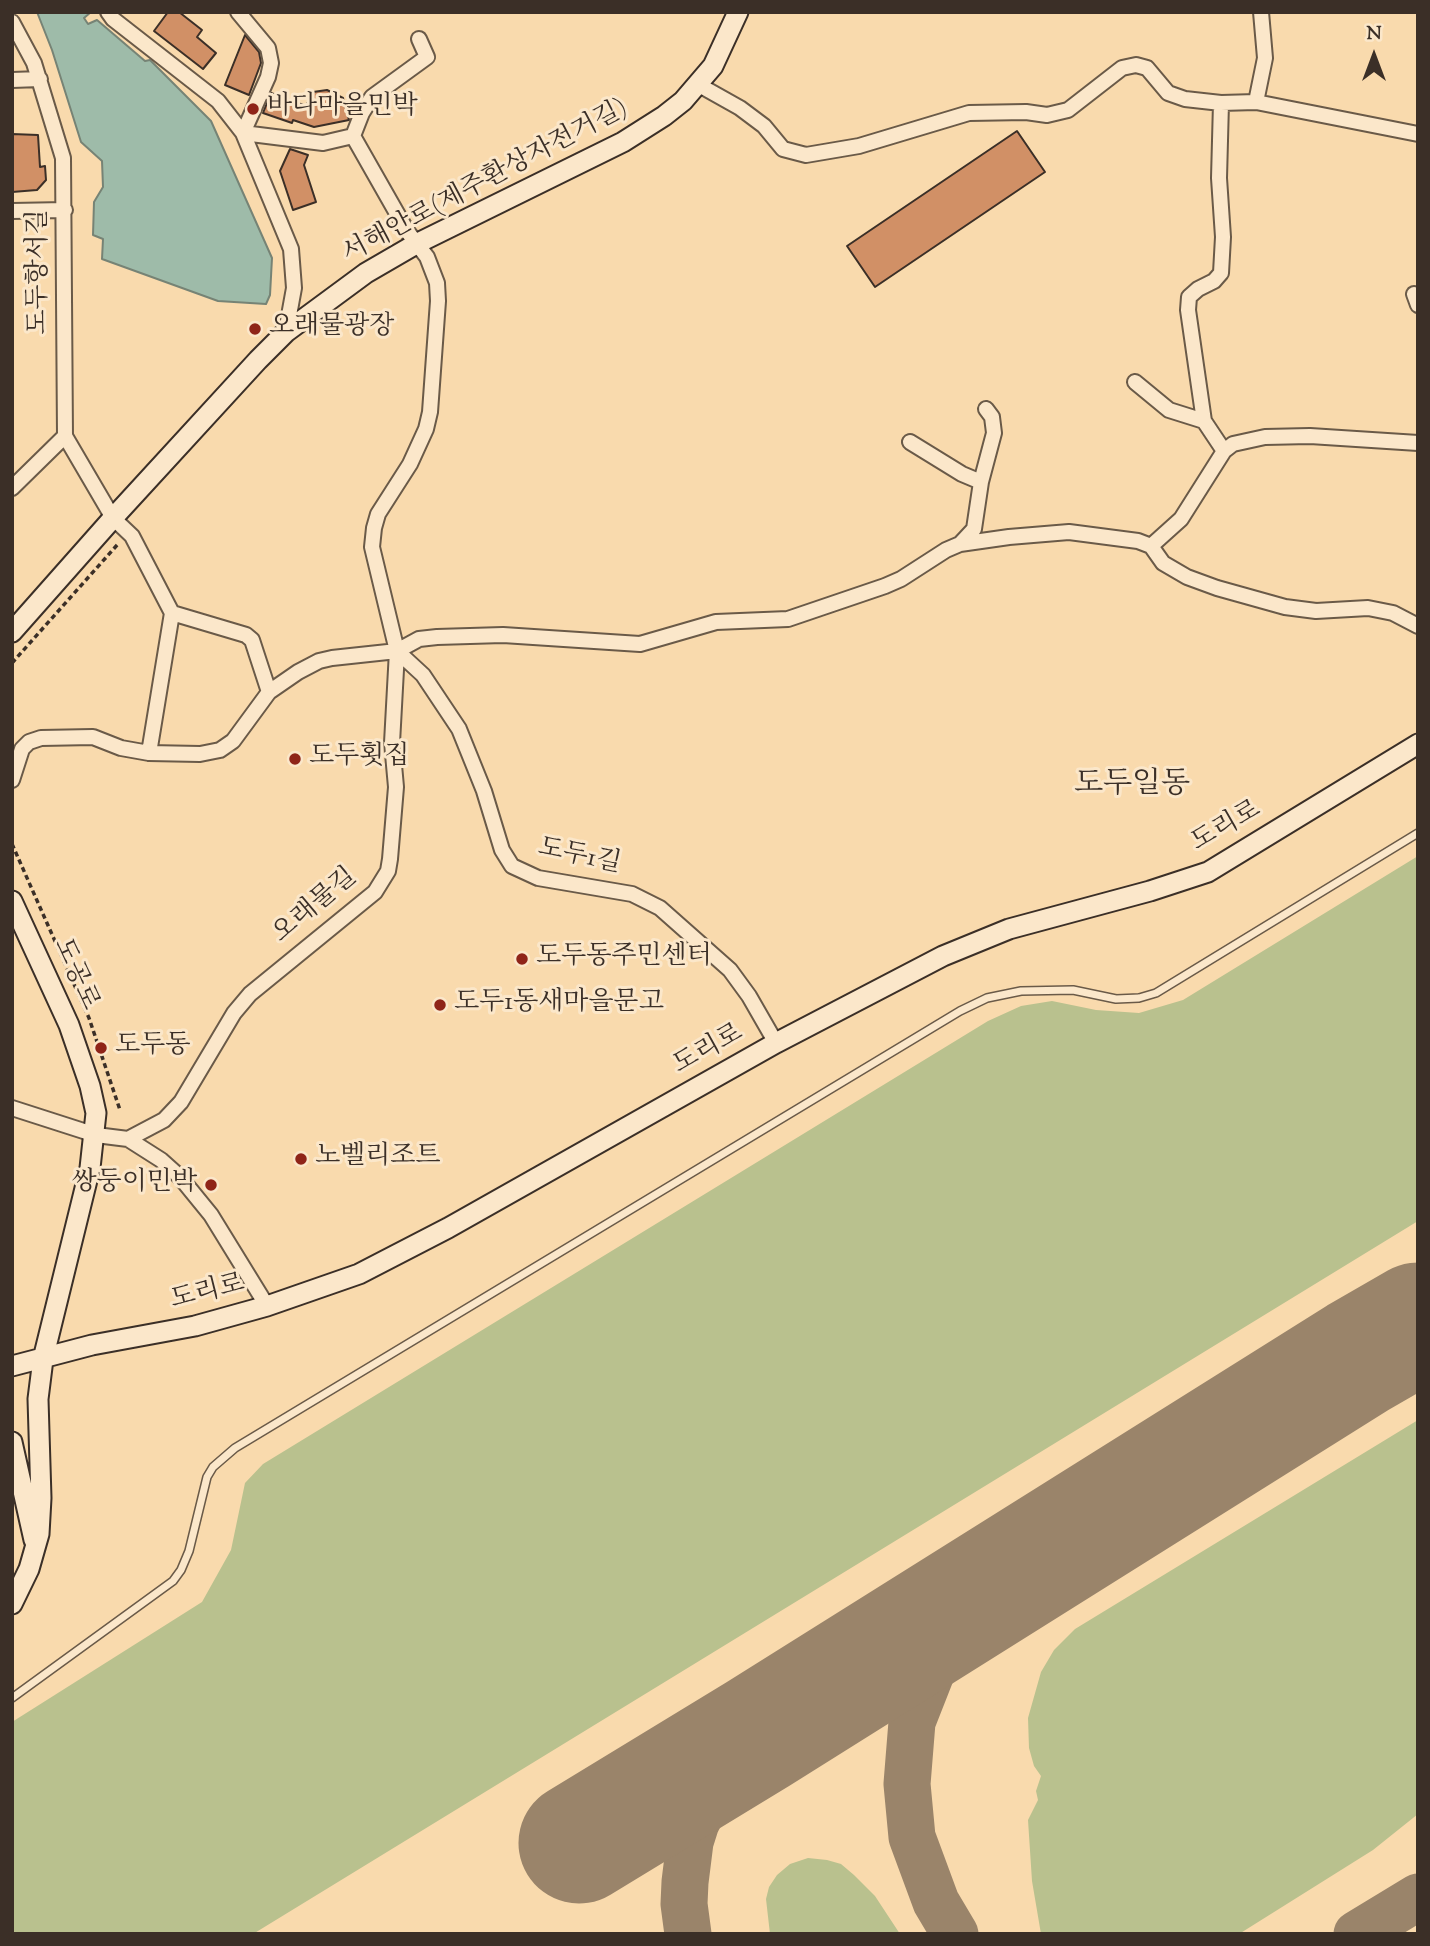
<!DOCTYPE html>
<html>
<head>
<meta charset="utf-8">
<style>
  body { margin:0 }
  #map { position:relative; width:1430px; height:1946px; overflow:hidden; background:#f9daad; font-family:"Sorts Mill Goudy",serif }
  canvas { display:block }
  .frame { position:absolute; inset:0; border:14px solid #3b2f27; pointer-events:none }
  .north { position:absolute; left:1339px; top:21px; width:70px; height:70px; -webkit-text-stroke:5px #fbe7ca; paint-order:stroke; rotate:0deg; font-size:19px; font-weight:700; line-height:28px; text-align:center; color:#3b2f27 }
  .north::after { content:''; display:block; margin:auto; width:24px; height:32px; background:#3b2f27; clip-path:polygon(50% 0,100% 100%,50% 72%,0 100%) }
</style>
</head>
<body>
<div id="map">
<canvas width="1430" height="1946"></canvas>
<div class="frame"></div>
<div class="north">N</div>
</div>
<script>
const c = document.querySelector('canvas').getContext('2d');
c.lineJoin = 'round';
function paint(path, color) { c.fillStyle = color; c.fill(path, 'evenodd'); }
const shape = rows => new Path2D(rows.map(r => 'M' + r).join(''));
function strokePath(path, color, width, dash) { c.strokeStyle = color; c.lineWidth = width; c.lineCap = dash ? 'butt' : 'round'; c.setLineDash(dash || []); c.stroke(path); }
function label(font, color, halo, rows, align = 'center') {
  c.font = font + ' "Sorts Mill Goudy","Noto Serif KR",serif'; c.lineWidth = 6; c.setLineDash([]); c.textBaseline = 'middle'; c.strokeStyle = halo; c.fillStyle = color; for (const [text, x, y, turn = 0] of rows) {
    c.save(); c.translate(x, y); c.rotate((+turn || 0) * Math.PI / 180); c.textAlign = isNaN(turn) ? turn : align; if (halo) c.strokeText(text, 0, 0); c.fillText(text, 0, 0); c.restore();
  }
}
paint(shape([
  [1418,856,1418,1221,253,1934,12,1934,12,1722,202,1602,231,1550,245,1483,263,1464,988,1021,1021,1006,1052,1001,1096,1010,1139,1013,1183,1000],
  [1418,1420,1418,1814,1373,1850,1239,1934,1041,1934,1032,1881,1028,1820,1038,1800,1036,1791,1041,1776,1034,1766,1029,1748,1028,1718,1041,1672,1054,1650,1075,1629],
  [808,1858,827,1860,841,1864,854,1875,875,1896,900,1934,770,1934,766,1899,769,1887,777,1875,790,1864]
]), '#b9c18e');
const water = shape([
  [37,12,91,12,84,18,88,24,97,20,145,61,150,60,211,121,272,258,270,295,266,304,218,301,102,259,103,239,93,235,94,202,103,187,102,161,81,142,52,50,37,12]
]);
paint(water, '#9ebba9');
strokePath(water, '#768375', 2);
strokePath(shape([
  [688,1934,684,1904,685,1882,690,1842,696,1823,719,1778,758,1734],
  [955,1934,936,1902,912,1837,907,1784,912,1722,934,1666,948,1642,969,1615,1035,1559],
  [1357,1934,1418,1897]
]), '#9a846a', 47);
strokePath(shape([
  [579,1843,758,1734,1359,1357,1418,1323]
]), '#9a846a', 121);
const building = shape([
  [168,12,179,12,202,30,197,37,216,53,203,69,154,31,168,12],
  [245,35,259,52,261,63,249,95,225,85,245,35],
  [327,90,343,98,349,120,314,127,293,120,292,123,263,113,271,93,306,106,313,92,327,90],
  [1017,131,1045,172,875,287,847,246,1017,131],
  [12,134,38,135,40,167,45,166,46,180,37,190,12,192,12,134],
  [290,149,308,155,304,165,316,202,293,210,280,171,290,149]
]);
paint(building, '#d19066');
strokePath(building, '#3b2f27', 2);
const lane = shape([
  [12,1698,173,1581,181,1570,189,1551,207,1477,213,1467,235,1448,960,1011,987,998,1021,991,1073,990,1116,999,1139,998,1156,993,1418,833]
]);
const street = shape([
  [108,12,113,19,218,101,243,133,291,249,294,288,286,332],
  [12,22,34,63,63,158,65,436,113,518,132,536,172,613,246,635,252,640,269,692],
  [12,80,40,79],
  [699,85,740,108,764,126,783,149,806,155,859,146,969,113,1026,112,1047,115,1068,110,1122,68,1136,65,1147,68,1168,93,1185,99,1221,103,1256,102,1418,134],
  [1256,102,1265,58,1261,12],
  [1221,103,1219,178,1223,237,1221,273,1214,281,1198,289,1189,297,1188,310,1204,421,1224,451],
  [353,136,362,113,372,97,427,57,419,39],
  [12,211,65,210],
  [1414,294,1418,305],
  [1135,382,1169,410,1204,421],
  [910,442,962,474,981,482],
  [12,488,65,436],
  [960,544,974,529,981,482,994,433,992,417,986,409],
  [1151,546,1181,519,1224,451,1233,444,1265,437,1310,436,1418,443],
  [397,651,423,675,459,729,484,791,502,850,512,866,538,878,632,894,660,908,730,970,749,996,776,1043],
  [149,753,172,613],
  [12,780,22,749,29,742,41,738,93,737,121,748,149,753,200,754,220,750,233,741,269,692,298,672,319,661,332,658,397,651,419,639,437,637,503,635,640,644,716,622,788,619,885,586,901,579,946,550,960,544,1009,537,1069,532,1138,541,1151,546,1163,563,1187,577,1217,588,1285,607,1316,611,1368,608,1393,613,1418,626],
  [12,1108,96,1135,128,1139,161,1160,180,1177,211,1215,267,1306],
  [128,1139,164,1120,181,1102,234,1013,250,994,375,892,388,871,390,859,396,787,392,743,397,651,372,547,374,528,378,514,410,464,426,429,430,412,438,301,437,283,427,257,407,231,353,136,323,143,243,133,268,77,271,63,268,48,238,12]
]);
const secondary = shape([
  [12,632,113,518,258,360,286,332,366,273,416,244,623,142,664,116,683,101,713,66,738,12],
  [12,901,69,1025,90,1086,96,1113,90,1168,43,1359,38,1399,41,1498,39,1534,29,1569,12,1604],
  [12,1366,92,1345,195,1326,267,1306,359,1274,448,1228,776,1043,943,956,1009,929,1150,891,1208,872,1418,744],
  [12,1442,34,1540]
]);
strokePath(lane, '#6a5a48', 10);
strokePath(street, '#6a5a48', 18);
strokePath(secondary, '#3b2f27', 23);
strokePath(shape([
  [12,663,118,544],
  [12,844,89,1018,120,1110]
]), '#3b2f27', 3.5, [5, 3.5]);
strokePath(lane, '#fbe7ca', 7);
strokePath(street, '#fbe7ca', 14);
strokePath(secondary, '#fbe7ca', 19);
for (const [x, y, r, color] of [
  [253,109,7,"#8f2418"],
  [255,329,7,"#8f2418"],
  [295,759,7,"#8f2418"],
  [522,959,7,"#8f2418"],
  [440,1005,7,"#8f2418"],
  [101,1048,7,"#8f2418"],
  [301,1159,7,"#8f2418"],
  [211,1185,7,"#8f2418"]
]) { const dot = new Path2D(); dot.arc(x, y, r, 0, 2 * Math.PI); c.fillStyle = color; c.fill(dot); strokePath(dot, '#fbe7ca', 2.5); }
label('26px', '#3b2f27', '#fbe7ca', [
  ["바다마을민박",267,109],
  ["오래물광장",269,329],
  ["도두횟집",309,759],
  ["도두동주민센터",536,959],
  ["도두1동새마을문고",454,1005],
  ["도두동",115,1048],
  ["노벨리조트",315,1159],
  ["쌍둥이민박",197,1185,"right"]
], 'left');
label('26px', '#3b2f27', '#fbe7ca', [
  ["서해안로(제주환상자전거길)",486,183,-28],
  ["도두항서길",41,272,-90],
  ["도리로",1227,828,-30],
  ["도두1길",579,858,12],
  ["오래물길",316,907,-40],
  ["도공로",74,975,66],
  ["도리로",709,1051,-29],
  ["도리로",208,1294,-14]
]);
label('30px', '#3b2f27', '#fbe7ca', [
  ["도두일동",1132,787]
]);
</script>
</body>
</html>
